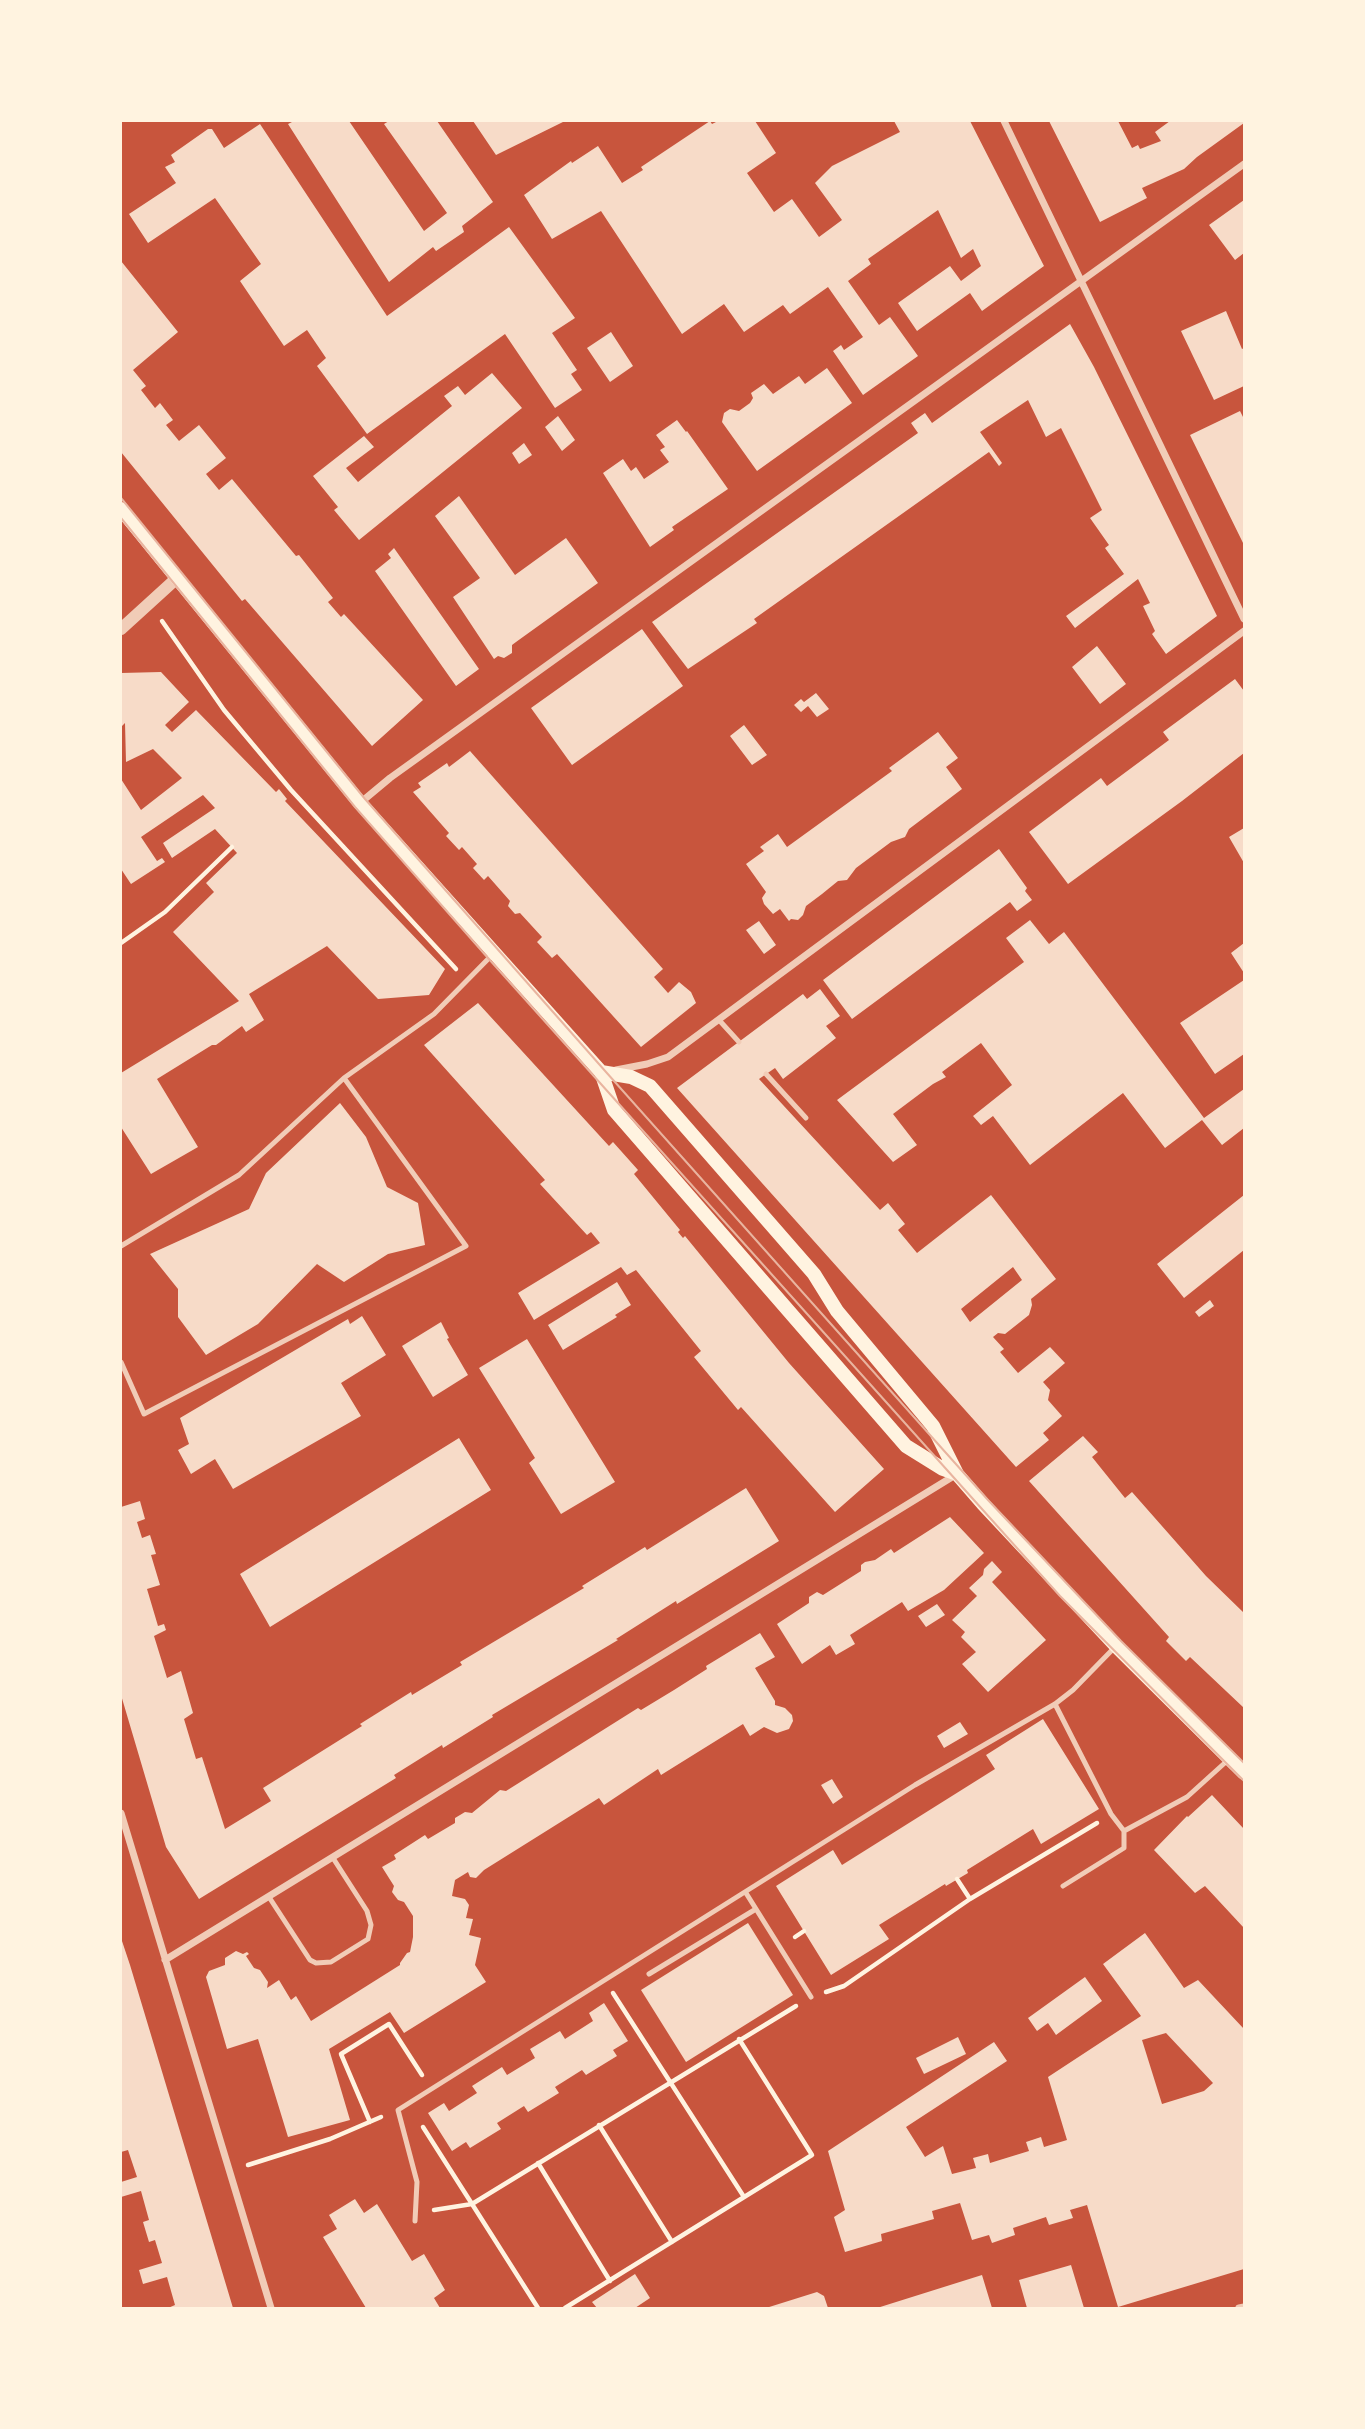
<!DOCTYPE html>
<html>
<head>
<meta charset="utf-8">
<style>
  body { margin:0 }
  #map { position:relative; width:1365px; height:2429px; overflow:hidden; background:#c8553d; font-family:Raleway,sans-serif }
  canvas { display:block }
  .frame { position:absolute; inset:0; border:122px solid #fff3e0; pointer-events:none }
</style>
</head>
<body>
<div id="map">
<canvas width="1365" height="2429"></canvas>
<div class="frame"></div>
</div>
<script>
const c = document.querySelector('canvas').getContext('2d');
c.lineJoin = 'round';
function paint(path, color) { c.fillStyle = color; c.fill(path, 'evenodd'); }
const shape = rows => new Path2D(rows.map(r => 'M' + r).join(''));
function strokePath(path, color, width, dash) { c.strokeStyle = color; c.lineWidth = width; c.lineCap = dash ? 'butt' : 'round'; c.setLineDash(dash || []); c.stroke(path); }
paint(shape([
  [294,121,349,121,424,231,447,213,384,124,389,121,437,121,493,202,462,226,464,232,436,251,433,247,389,282,288,124],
  [473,121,565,121,496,155],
  [710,121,712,124,718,121,755,121,776,153,747,173,774,212,792,199,819,237,842,220,815,183,832,166,900,132,894,121,970,121,1044,266,982,311,970,293,917,331,898,303,950,266,961,281,981,266,973,249,961,258,938,210,868,259,871,264,848,281,879,325,890,317,918,356,863,395,833,351,841,345,844,350,863,337,828,287,790,314,783,305,744,332,724,304,682,334,601,211,552,239,524,195,571,161,572,163,598,146,622,183,643,170,641,167],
  [1049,121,1118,121,1132,148,1138,145,1140,149,1161,141,1155,132,1170,121,1244,121,1244,123,1197,157,1184,169,1142,188,1147,198,1100,222],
  [260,124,387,316,509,227,575,318,552,333,577,370,571,374,582,390,555,408,505,334,367,434,317,366,326,358,307,330,284,346,240,281,261,264,215,198,148,243,129,214,176,183,165,167,175,162,171,155,208,129,212,129,224,148],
  [1244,200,1244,253,1235,260,1209,225],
  [121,261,178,332,133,370,146,386,141,390,155,408,160,403,173,420,166,425,179,441,199,425,226,458,206,474,219,490,232,479,296,556,299,555,333,598,328,602,341,617,344,614,423,700,372,746,245,599,242,601,121,452],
  [1226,311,1242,349,1244,348,1244,386,1214,400,1181,331],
  [1070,324,1094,367,1217,616,1166,654,1152,634,1155,631,1143,606,1150,603,1138,579,1075,628,1066,616,1124,574,1105,548,1109,545,1090,518,1102,510,1061,428,1046,437,1028,400,980,432,1002,463,999,466,989,452,754,619,757,623,688,669,652,622,918,433,911,423,925,413,932,423],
  [611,332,633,366,610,382,587,348],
  [827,368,852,403,757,471,722,422,724,413,730,409,739,411,750,403,753,398,751,393,764,384,773,394,799,376,805,384],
  [492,373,522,408,359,540,334,510,338,507,313,476,364,436,374,447,346,468,358,482,452,406,444,396,458,386,465,395],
  [1240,411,1244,419,1244,545,1190,435],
  [558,416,575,440,562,451,545,427],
  [677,420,686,432,687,431,728,489,672,527,674,530,650,547,603,473,623,459,631,471,636,467,644,479,669,462,660,450,665,447,656,435],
  [524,443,532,455,519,464,512,453],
  [459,496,515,575,566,538,598,583,516,642,512,645,512,653,504,658,498,656,494,659,453,597,480,578,435,516],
  [394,548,479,669,456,686,375,571,391,558,388,554],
  [642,629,683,686,572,765,531,708],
  [1097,646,1126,684,1100,704,1072,667],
  [161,672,189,702,165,725,172,732,196,710,274,790,276,792,279,789,287,799,285,801,445,969,429,995,378,999,327,946,249,994,264,1020,246,1032,242,1026,216,1045,212,1045,157,1079,198,1147,151,1174,121,1127,121,1073,239,1001,173,932,214,892,206,883,237,853,215,829,172,858,163,843,215,808,203,795,141,837,157,861,162,858,165,862,131,884,121,869,121,779,141,810,182,778,153,749,126,762,125,723,121,727,121,673],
  [1235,679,1244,691,1244,753,1182,801,1068,884,1029,832,1101,778,1107,786,1169,740,1163,732],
  [816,693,829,709,817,717,808,706,801,712,794,705,801,699,804,702],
  [744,725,767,755,752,765,730,736],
  [938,732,958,758,946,767,962,789,909,829,905,837,891,842,856,868,847,880,838,881,822,894,806,906,803,915,798,920,791,919,789,921,780,909,773,914,764,904,762,898,766,892,746,864,764,851,760,847,778,834,787,847,892,771,889,768],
  [470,751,663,969,654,977,668,993,679,982,691,992,696,1003,641,1047,557,954,552,958,537,942,542,937,520,913,515,914,508,906,510,901,488,876,484,880,473,868,477,864,462,847,459,850,446,836,449,833,413,792,421,787,418,783,447,763,449,767],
  [1244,828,1244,863,1229,837],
  [999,849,1027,888,1025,891,1032,900,1017,911,1010,902,852,1019,823,980],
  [1030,920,1049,944,1064,932,1204,1118,1244,1089,1244,1128,1222,1145,1202,1120,1165,1148,1123,1093,1030,1165,993,1116,981,1125,973,1116,1012,1085,981,1043,942,1072,946,1077,933,1084,893,1114,917,1145,893,1162,837,1100,1024,962,1006,938],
  [759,921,776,945,764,954,746,930],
  [1244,943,1244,973,1231,953],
  [1244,980,1244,1054,1215,1074,1180,1023],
  [820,989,840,1016,826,1026,836,1038,783,1079,775,1068,759,1079,880,1210,888,1203,905,1224,898,1230,917,1253,991,1195,1056,1279,1031,1299,1032,1305,1029,1315,1005,1334,998,1333,993,1337,1004,1349,1000,1352,1018,1373,1050,1347,1065,1363,1043,1382,1050,1390,1048,1400,1062,1416,1043,1433,1049,1440,1016,1467,677,1088,803,994,807,999],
  [1013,1267,1022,1280,970,1322,961,1309],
  [478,1003,609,1146,613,1142,638,1170,634,1174,680,1230,678,1232,683,1238,685,1236,789,1363,884,1469,835,1512,741,1407,738,1410,694,1357,701,1351,636,1270,627,1275,621,1267,534,1320,518,1293,600,1243,591,1232,587,1235,540,1184,545,1180,424,1045],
  [340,1103,366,1137,387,1187,418,1203,425,1245,388,1254,344,1282,317,1264,258,1324,206,1355,178,1317,178,1289,150,1254,249,1209,266,1173],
  [1244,1195,1244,1250,1184,1298,1157,1264],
  [617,1282,631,1305,615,1315,617,1317,563,1350,548,1325],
  [1210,1300,1214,1306,1199,1317,1195,1312],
  [362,1316,386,1355,341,1383,361,1416,233,1489,215,1459,191,1474,178,1450,189,1444,180,1418,348,1319,350,1324],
  [441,1322,449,1338,447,1339,468,1375,433,1397,402,1346],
  [527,1339,615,1482,561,1514,529,1463,535,1458,479,1368],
  [1083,1436,1098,1452,1092,1457,1125,1498,1132,1492,1206,1576,1244,1613,1244,1708,1190,1657,1186,1661,1166,1641,1169,1637,1029,1481],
  [459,1438,491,1490,270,1627,240,1574],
  [746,1488,779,1541,677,1604,676,1601,616,1639,618,1640,492,1715,493,1717,443,1748,442,1745,394,1775,396,1778,199,1899,166,1847,121,1695,121,1507,140,1501,145,1519,137,1522,142,1538,150,1535,156,1554,151,1555,160,1585,147,1589,158,1626,164,1624,166,1630,154,1636,167,1678,181,1671,193,1713,184,1719,196,1759,202,1757,225,1829,271,1801,263,1788,362,1726,360,1724,411,1692,412,1695,462,1665,460,1662,584,1588,582,1586,645,1547,647,1550],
  [950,1517,984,1553,944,1590,908,1611,902,1602,850,1635,855,1644,836,1655,830,1645,802,1664,777,1624,809,1603,809,1597,817,1592,823,1595,861,1571,861,1565,865,1562,875,1560,891,1549,894,1553],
  [992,1561,1002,1572,992,1582,1046,1640,988,1692,962,1664,976,1652,961,1637,965,1632,952,1620,977,1596,969,1588,983,1575,984,1569],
  [937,1604,945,1615,926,1627,918,1616],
  [760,1633,775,1657,755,1668,775,1701,775,1705,785,1708,792,1715,793,1721,789,1729,777,1733,764,1727,750,1736,743,1724,661,1775,658,1769,604,1805,599,1798,484,1870,476,1878,470,1877,468,1872,455,1880,452,1896,465,1899,469,1905,466,1918,473,1919,469,1935,481,1938,475,1965,486,1982,404,2033,390,2012,329,2049,350,2120,288,2137,258,2039,227,2049,206,1977,209,1971,225,1965,225,1958,236,1951,243,1954,247,1952,249,1954,246,1956,254,1968,260,1970,268,1982,267,1988,279,1980,291,2000,296,1996,311,2021,400,1965,400,1963,407,1953,410,1952,413,1937,413,1916,404,1902,398,1900,392,1892,394,1886,382,1867,396,1859,394,1855,425,1835,428,1839,455,1823,455,1818,465,1812,472,1813,500,1790,506,1791,638,1708,641,1710,674,1690,707,1669,706,1666],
  [1043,1719,1099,1809,1041,1844,1033,1829,967,1870,968,1873,946,1886,945,1884,879,1925,889,1939,831,1975,776,1886,833,1850,842,1865,995,1769,986,1755],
  [960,1722,968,1734,944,1748,937,1736],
  [832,1779,843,1797,833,1804,821,1785],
  [1212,1795,1244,1829,1244,1928,1205,1886,1195,1893,1154,1850,1187,1816,1188,1817],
  [748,1923,793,1995,686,2062,641,1990],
  [1145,1933,1184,1988,1198,1980,1244,2029,1244,2269,1118,2307,1087,2205,1070,2210,1073,2218,1049,2225,1046,2217,1013,2228,1015,2235,992,2243,989,2235,972,2240,960,2203,932,2211,934,2219,881,2234,882,2241,845,2252,834,2217,845,2210,828,2151,994,2042,1007,2061,906,2127,925,2157,943,2146,952,2174,976,2168,973,2158,988,2154,990,2163,1029,2151,1026,2142,1041,2137,1044,2147,1067,2140,1048,2077,1141,2016,1103,1964],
  [1166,2033,1213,2083,1204,2091,1162,2104,1142,2040],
  [121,1938,130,1965,233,2308,168,2308,175,2305,167,2277,143,2284,139,2270,162,2263,155,2240,149,2242,143,2222,149,2220,141,2191,121,2197,121,2182,137,2177,128,2150,121,2152],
  [1085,1977,1102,2001,1056,2035,1048,2023,1037,2031,1028,2018],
  [604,2003,628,2041,613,2050,617,2056,586,2075,582,2070,555,2087,559,2093,528,2112,524,2106,497,2123,501,2129,470,2148,466,2142,452,2151,428,2113,444,2103,449,2111,477,2093,472,2086,502,2067,507,2075,535,2058,530,2049,560,2031,565,2039,593,2021,589,2013],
  [958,2037,966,2054,924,2074,916,2058],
  [355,2199,364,2213,377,2204,412,2261,424,2254,445,2290,434,2298,440,2308,366,2308,323,2237,337,2229,329,2215],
  [1071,2265,1084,2308,1027,2308,1019,2280],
  [635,2274,650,2298,635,2308,597,2308,592,2302],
  [982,2275,992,2308,877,2308],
  [817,2292,824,2296,828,2308,766,2308]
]), '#f7dbc8');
strokePath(shape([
  [162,621,224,710,291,790,456,969],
  [121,943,165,912,232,847],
  [957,1879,970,1899],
  [795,1937,804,1931],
  [826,1992,844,1986,970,1899,1097,1823],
  [613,1993,744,2197],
  [370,2122,341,2054,389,2024,422,2075],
  [599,2125,672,2242],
  [423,2127,472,2204,796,2006],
  [538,2163,610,2281],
  [248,2165,330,2139,381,2117],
  [434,2210,472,2204,538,2308],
  [565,2308,812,2155,739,2039]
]), '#fff3e0', 4.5);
strokePath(shape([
  [719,1020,739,1042],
  [766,1074,806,1118],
  [121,1246,239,1175,344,1078],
  [121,1362,144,1414,466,1246,344,1078,434,1014,494,953],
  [1055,1704,1111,1814,1124,1831,1124,1848,1063,1886],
  [1124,1831,1187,1797,1228,1760],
  [746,1893,811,1997],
  [269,1897,310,1960,316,1963,331,1962,368,1939,371,1925,367,1911,333,1858],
  [649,1974,756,1909],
  [415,2221,417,2182,398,2110,915,1785,1055,1704,1073,1690,1115,1647]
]), '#f1ccb7', 5);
strokePath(shape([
  [1004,121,1244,619],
  [360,803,390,778,1244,164],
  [616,1070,647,1064,668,1057,1244,631],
  [121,1813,271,2308],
  [165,1960,957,1474],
  [1239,2308,1244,2307]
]), '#f1ccb7', 7);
strokePath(shape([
  [121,629,177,578]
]), '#f1ccb7', 12);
strokePath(shape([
  [121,509,360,803,601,1072,614,1110,906,1446,943,1469,957,1474],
  [601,1072,631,1077,650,1086,814,1274,837,1311,933,1426,957,1474,983,1504,1116,1646,1244,1773]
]), '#fff3e0', 14);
strokePath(shape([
  [121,498,365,799,606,1072,988,1500,1121,1641,1244,1763],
  [121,518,355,807,488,958,1060,1596,1244,1781]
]), '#e9b49f', 2);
</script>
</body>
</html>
